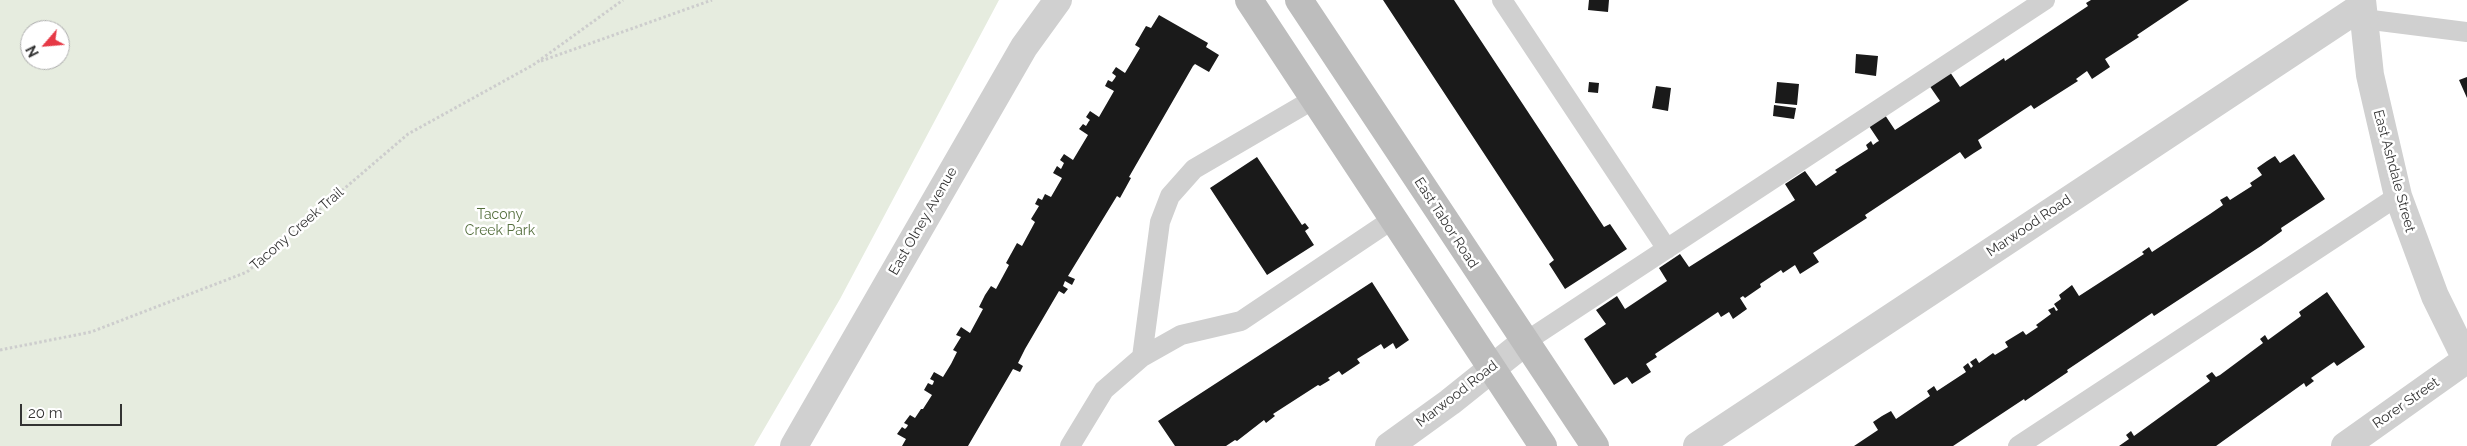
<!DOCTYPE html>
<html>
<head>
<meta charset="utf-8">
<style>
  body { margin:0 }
  #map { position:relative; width:2467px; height:446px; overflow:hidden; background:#fff; font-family:Raleway,sans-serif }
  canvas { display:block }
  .north { position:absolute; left:20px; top:20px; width:50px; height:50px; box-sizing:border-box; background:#fff; border:1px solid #adadad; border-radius:50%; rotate:243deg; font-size:14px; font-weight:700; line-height:20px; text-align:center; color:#333 }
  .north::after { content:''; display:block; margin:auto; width:18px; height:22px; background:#e63946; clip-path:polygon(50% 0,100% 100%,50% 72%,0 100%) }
  .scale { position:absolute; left:20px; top:404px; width:102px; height:22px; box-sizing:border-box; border:2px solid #333; border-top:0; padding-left:6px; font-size:15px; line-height:18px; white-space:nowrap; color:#333; -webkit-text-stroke:4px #fff; paint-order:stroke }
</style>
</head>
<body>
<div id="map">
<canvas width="2467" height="446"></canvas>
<div class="north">N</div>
<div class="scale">20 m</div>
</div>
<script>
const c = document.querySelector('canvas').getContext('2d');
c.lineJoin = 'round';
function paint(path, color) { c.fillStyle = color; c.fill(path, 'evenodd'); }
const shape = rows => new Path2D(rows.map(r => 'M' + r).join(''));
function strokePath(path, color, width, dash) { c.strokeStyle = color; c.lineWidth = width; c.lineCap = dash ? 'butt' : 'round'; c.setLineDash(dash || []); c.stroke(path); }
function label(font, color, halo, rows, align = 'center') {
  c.font = font + ' Raleway,sans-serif'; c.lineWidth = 5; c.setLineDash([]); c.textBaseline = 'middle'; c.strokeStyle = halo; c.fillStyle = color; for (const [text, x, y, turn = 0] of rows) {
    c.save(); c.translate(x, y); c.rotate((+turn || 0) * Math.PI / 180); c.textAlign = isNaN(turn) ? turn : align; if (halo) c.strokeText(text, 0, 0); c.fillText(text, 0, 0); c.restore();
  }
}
paint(shape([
  [0,0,999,0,840,299,754,446,0,446],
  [30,30,60,30,60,60,30,60]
]), '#e6ecdf');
paint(shape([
  [1383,0,1454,0,1604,227,1610,224,1627,249,1565,289,1549,264,1554,260],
  [1589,0,1609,0,1608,12,1588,10],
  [2091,0,2189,0,2137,35,2139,37,2105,59,2110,67,2092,79,2087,71,2076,79,2078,81,2034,109,2031,105,1978,140,1982,148,1974,153,1965,159,1960,152,1865,215,1867,218,1813,253,1819,262,1800,274,1795,265,1783,273,1781,270,1760,284,1761,287,1745,298,1743,296,1740,298,1747,309,1733,319,1729,312,1721,317,1718,312,1655,354,1657,357,1646,364,1651,372,1632,384,1627,377,1614,385,1584,339,1606,324,1596,310,1617,296,1625,309,1667,281,1659,268,1680,254,1689,267,1795,200,1785,184,1805,171,1816,186,1837,172,1835,170,1868,149,1866,145,1871,141,1873,145,1877,142,1879,141,1869,126,1885,115,1895,130,1940,101,1929,85,1950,72,1960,87,2004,58,2005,61,2088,6,2086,3],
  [1159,15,1208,43,1206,47,1219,55,1209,72,1195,64,1193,66,1129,177,1131,178,1120,198,1117,196,1068,276,1075,279,1072,285,1065,281,1063,286,1068,289,1064,294,1059,291,1025,349,1018,363,1023,366,1020,372,1013,369,968,446,902,446,906,439,897,434,902,427,905,429,907,427,908,425,904,423,910,415,915,418,921,409,923,409,932,395,924,390,928,383,932,385,933,384,934,381,930,379,934,372,943,377,951,364,957,352,953,350,961,337,956,335,961,327,970,333,983,309,979,307,985,295,991,286,996,289,1009,265,1006,263,1017,243,1022,246,1035,222,1031,219,1039,206,1035,204,1038,198,1042,200,1045,194,1051,197,1062,178,1053,173,1057,166,1061,169,1064,163,1060,160,1064,154,1073,160,1088,135,1079,129,1083,124,1086,126,1089,121,1090,120,1086,117,1090,111,1099,117,1114,91,1105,86,1108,80,1112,82,1115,78,1116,76,1112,73,1116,67,1125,73,1140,48,1135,45,1146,26,1151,28],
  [1856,54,1878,56,1876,76,1855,73],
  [2467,77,2467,98,2459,80],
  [1589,82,1599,83,1598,93,1588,92],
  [1777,82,1799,84,1797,105,1775,103],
  [1656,86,1671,88,1668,111,1652,108],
  [1774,105,1796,108,1794,119,1773,116],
  [2294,154,2325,199,2281,228,2282,231,2261,246,2154,316,2152,313,2067,370,2068,372,2025,401,2024,399,1953,446,1854,446,1878,430,1873,422,1882,416,1891,411,1896,419,1930,396,1927,391,1934,386,1937,391,1966,372,1963,367,1968,363,1971,368,1973,366,1970,362,1976,358,1979,363,1993,353,1995,355,2008,347,2005,342,2023,331,2026,335,2038,327,2036,325,2051,314,2048,310,2054,307,2056,311,2058,310,2054,304,2061,299,2059,295,2072,285,2079,296,2144,254,2142,252,2149,247,2152,252,2210,214,2223,205,2220,200,2227,196,2230,200,2252,186,2250,183,2262,175,2257,168,2267,161,2275,156,2280,163],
  [1257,157,1302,225,1305,223,1309,228,1305,231,1314,245,1267,275,1210,188],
  [1372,282,1409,340,1396,349,1393,343,1384,349,1381,344,1357,359,1360,363,1342,375,1339,371,1328,378,1330,380,1320,386,1318,385,1273,414,1275,416,1266,423,1264,420,1237,441,1235,440,1226,446,1175,446,1158,421],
  [2327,292,2365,347,2337,366,2334,362,2311,378,2314,381,2306,387,2304,383,2216,446,2119,446,2129,439,2126,435,2131,431,2134,436,2210,381,2206,376,2212,372,2216,377,2220,375,2263,343,2260,339,2265,335,2268,340,2301,316,2299,312]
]), '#1a1a1a');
strokePath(shape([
  [541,61,712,0],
  [0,350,91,332,247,272,408,134,533,65,623,0]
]), '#cdcdcd', 3, [2.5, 2.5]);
strokePath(shape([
  [1502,0,1667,249],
  [2364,19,2467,32],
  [1525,342,2045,0],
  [1142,357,1160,222,1170,196,1194,169,1314,99],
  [1070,446,1104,390,1142,357,1181,335,1241,321,1393,219],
  [2018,446,2398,196]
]), '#d0d0d0', 20);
strokePath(shape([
  [2362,0,2370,75,2398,196,2435,296,2467,361],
  [794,446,1024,47,1058,0],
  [1389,446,1450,402,1525,342],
  [1697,446,2362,6],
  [2345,446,2466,360]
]), '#d0d0d0', 28);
strokePath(shape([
  [1249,0,1543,446],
  [1299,0,1595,446]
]), '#bdbdbd', 28);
label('14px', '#333', '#fff', [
  ["East Ashdale Street",2394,171,75],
  ["East Olney Avenue",923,221,-60],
  ["East Tabor Road",1446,223,57],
  ["Marwood Road",2029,226,-34],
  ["Tacony Creek Trail",297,229,-41],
  ["Marwood Road",1457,394,-38],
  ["Rorer Street",2406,403,-35]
]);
label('14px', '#56703f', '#fff', [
  ["Tacony",500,215],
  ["Creek Park",500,231]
]);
</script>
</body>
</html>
